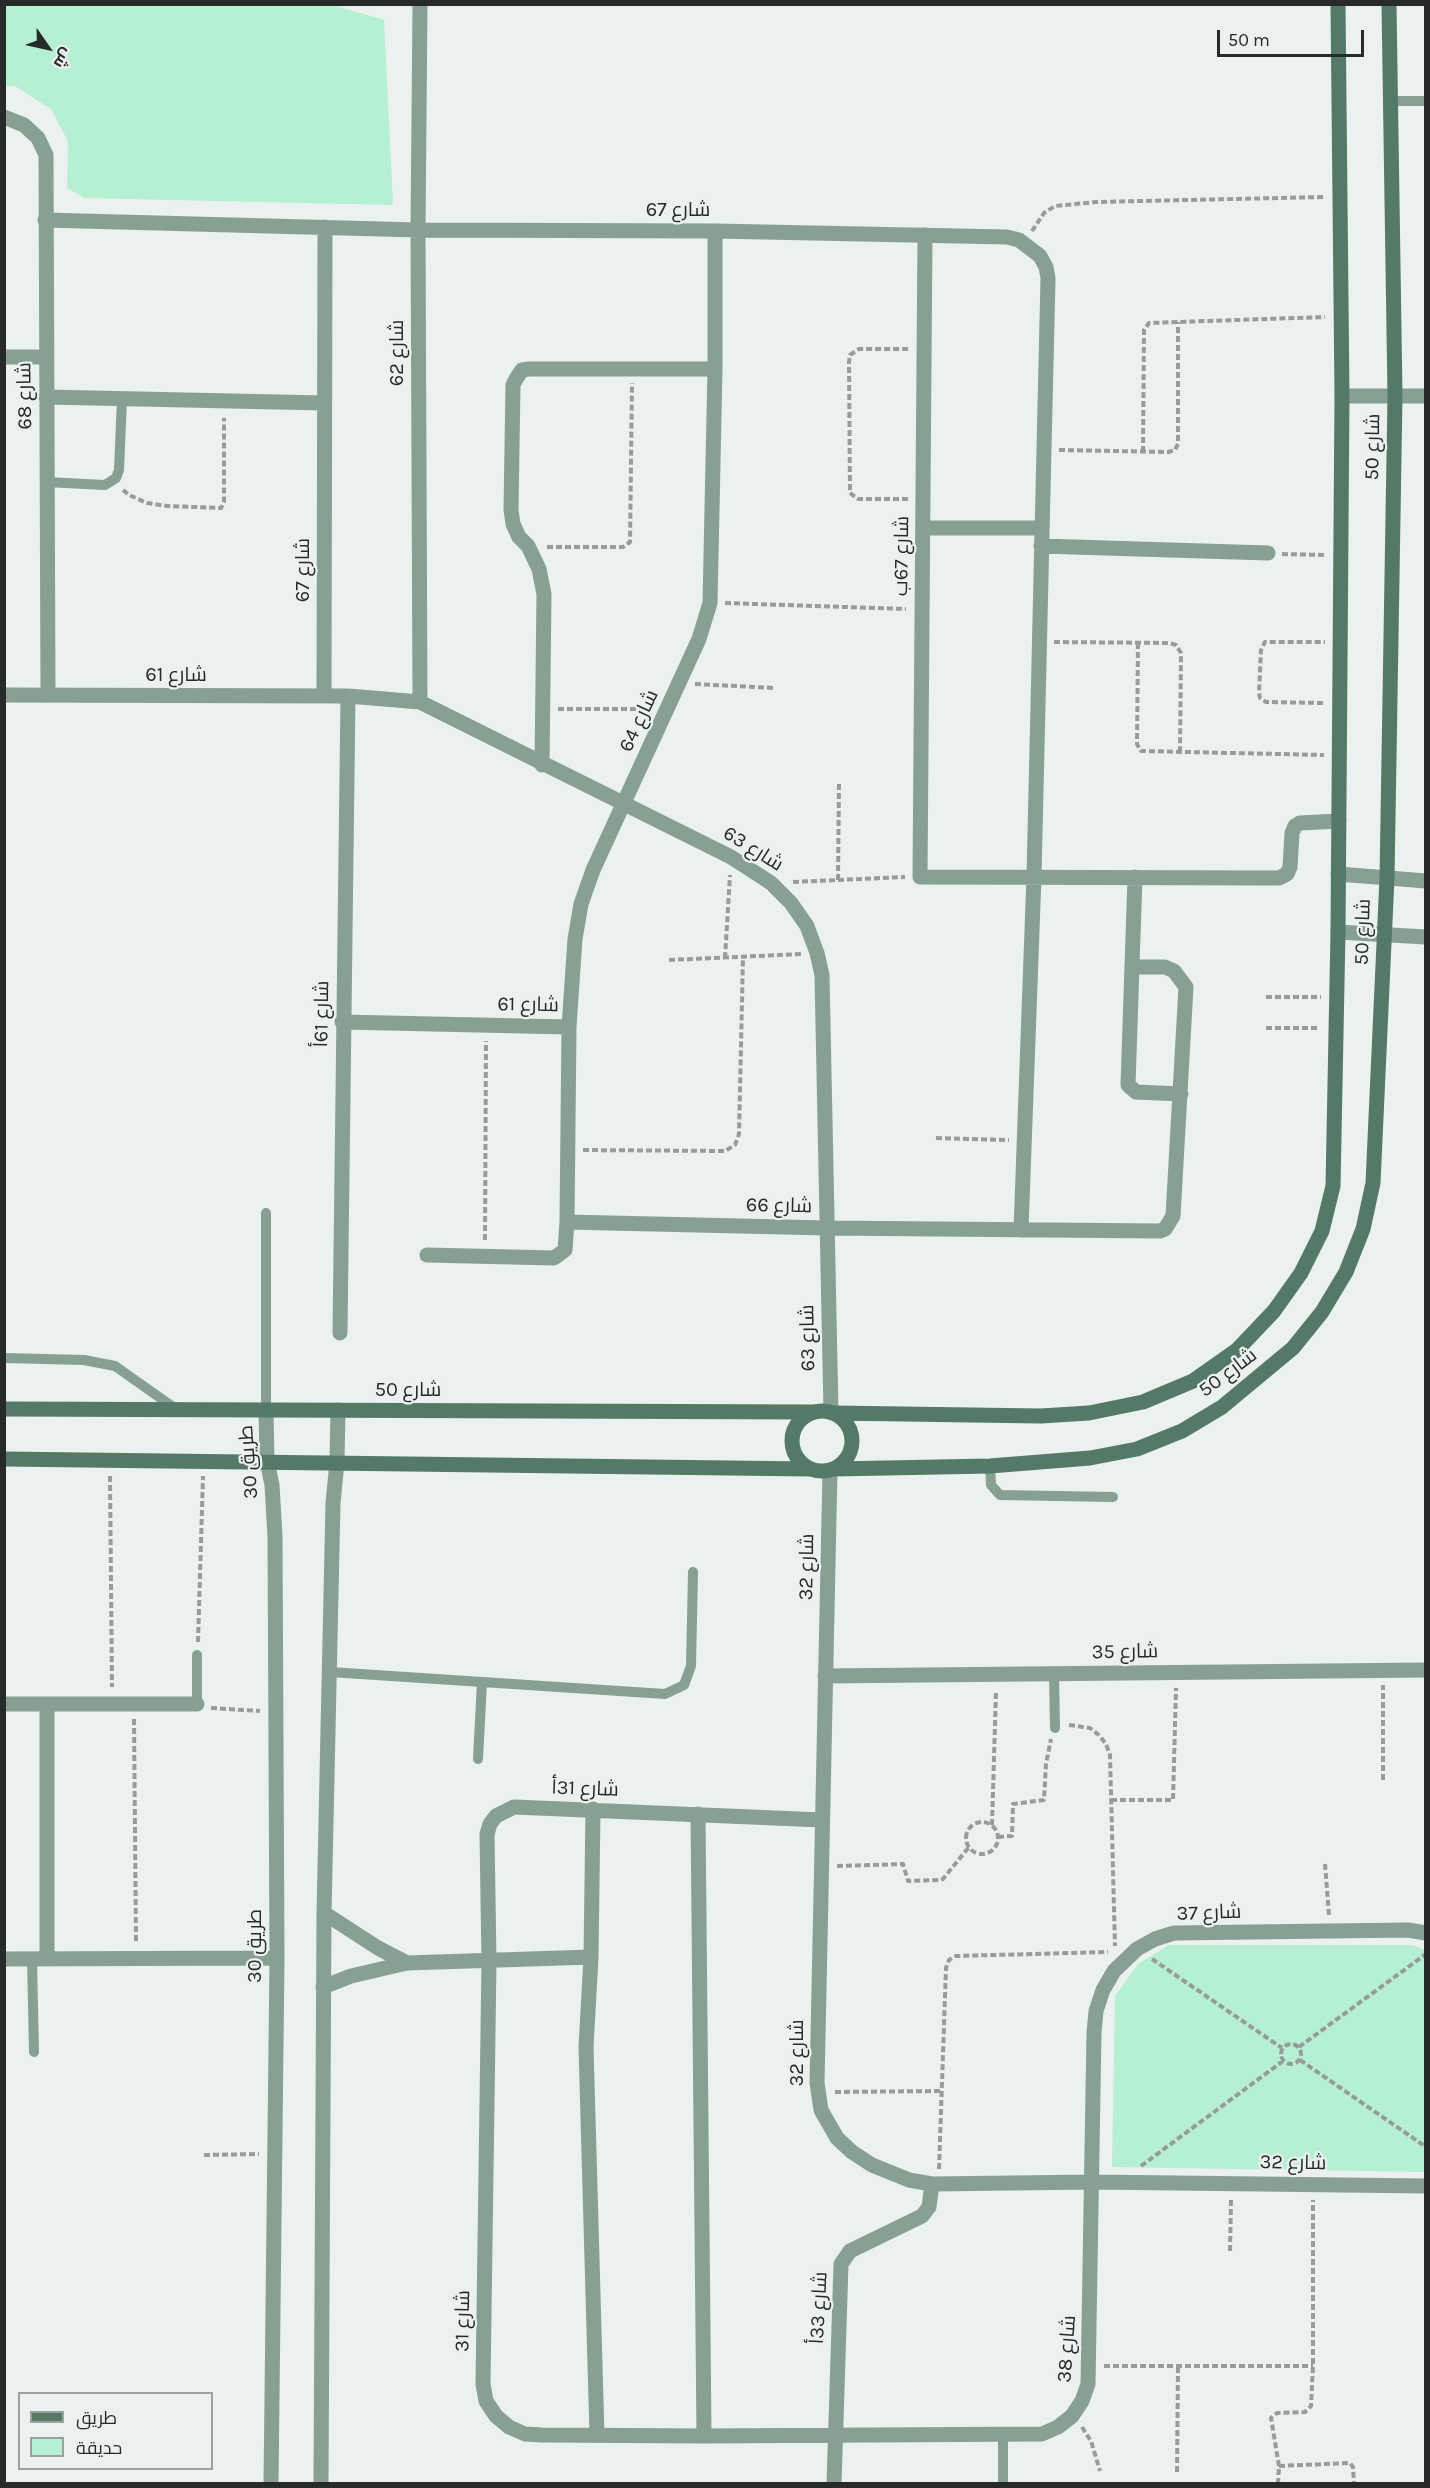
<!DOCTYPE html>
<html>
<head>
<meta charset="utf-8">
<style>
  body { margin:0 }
  #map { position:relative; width:1430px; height:2488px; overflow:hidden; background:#eaf1ee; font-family:Karla,Cairo,sans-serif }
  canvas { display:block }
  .frame { position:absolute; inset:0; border:6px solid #282a29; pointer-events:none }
  .legend { position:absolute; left:18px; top:2392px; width:195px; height:78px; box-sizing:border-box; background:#eaf1ee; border:2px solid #9ca19f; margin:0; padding:8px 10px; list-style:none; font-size:18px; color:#282a29 }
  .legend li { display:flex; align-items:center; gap:12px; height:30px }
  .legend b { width:30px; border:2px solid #9ca19f }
  .north { position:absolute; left:18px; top:18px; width:60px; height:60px; -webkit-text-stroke:4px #eaf1ee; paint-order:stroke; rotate:124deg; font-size:16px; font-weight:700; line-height:24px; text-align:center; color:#282a29 }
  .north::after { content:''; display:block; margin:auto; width:21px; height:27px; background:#282a29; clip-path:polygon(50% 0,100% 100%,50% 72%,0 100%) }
  .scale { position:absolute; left:1217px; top:30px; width:147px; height:27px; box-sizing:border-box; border:3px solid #282a29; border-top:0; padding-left:8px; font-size:18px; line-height:21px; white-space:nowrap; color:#282a29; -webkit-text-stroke:4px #eaf1ee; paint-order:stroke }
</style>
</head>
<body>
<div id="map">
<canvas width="1430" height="2488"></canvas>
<div class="frame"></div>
<ul class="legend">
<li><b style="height:8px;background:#557967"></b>طريق</li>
<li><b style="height:16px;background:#b4f0d1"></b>حديقة</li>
</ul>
<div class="north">ش</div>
<div class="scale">50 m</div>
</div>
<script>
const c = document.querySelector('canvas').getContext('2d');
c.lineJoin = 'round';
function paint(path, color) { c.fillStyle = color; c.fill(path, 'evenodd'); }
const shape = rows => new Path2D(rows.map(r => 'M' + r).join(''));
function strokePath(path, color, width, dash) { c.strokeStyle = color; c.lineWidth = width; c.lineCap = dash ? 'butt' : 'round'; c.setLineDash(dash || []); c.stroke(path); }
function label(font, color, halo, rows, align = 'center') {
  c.font = font + ' Karla,Cairo,sans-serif'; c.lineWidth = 4.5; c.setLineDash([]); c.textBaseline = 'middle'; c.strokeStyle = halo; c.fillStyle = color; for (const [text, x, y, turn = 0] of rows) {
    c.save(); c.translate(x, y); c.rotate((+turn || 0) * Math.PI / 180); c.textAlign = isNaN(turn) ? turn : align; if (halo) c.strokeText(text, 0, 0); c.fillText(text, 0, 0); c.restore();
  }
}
paint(shape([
  [329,4,384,20,393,205,85,198,67,188,68,141,51,109,15,86,5,86,5,5],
  [1169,1945,1413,1945,1425,1950,1425,2172,1112,2167,1115,1996,1138,1964]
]), '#b4f0d1');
strokePath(shape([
  [1032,231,1044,213,1055,206,1096,202,1324,197],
  [1059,450,1168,452,1175,450,1178,444,1178,322],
  [1143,452,1144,330,1149,323,1325,317],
  [123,490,129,495,147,503,167,506,221,508,224,502,224,418],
  [908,499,858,499,850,493,849,362,850,355,859,349,909,349],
  [547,547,623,547,630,542,632,383],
  [1282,554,1325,555],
  [725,603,906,609],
  [1054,642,1170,643,1176,645,1181,653,1180,752],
  [1138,643,1137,744,1141,751,1324,755],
  [695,684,775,688],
  [1323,703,1266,702,1260,698,1259,693,1261,650,1265,642,1325,642],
  [558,709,649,709],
  [838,880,839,783],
  [793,882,905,877],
  [725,958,730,875],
  [669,960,802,954],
  [1266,997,1321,997],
  [1266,1028,1320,1028],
  [936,1138,1009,1140],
  [583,1150,725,1151,735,1145,739,1134,743,957],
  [485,1240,486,1041],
  [110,1476,112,1687],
  [198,1642,203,1476],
  [211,1708,260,1711],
  [134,1719,136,1943],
  [1069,1725,1090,1728,1099,1735,1106,1744,1110,1755,1115,1946],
  [1383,1780,1383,1685],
  [1111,1800,1173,1800,1176,1688],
  '966 1838a16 16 0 1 1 32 0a16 16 0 1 1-32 0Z',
  [992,1825,996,1691],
  [998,1837,1012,1836,1013,1804,1044,1800,1046,1764,1051,1739],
  [1325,1864,1329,1915],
  [837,1866,903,1864,908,1881,940,1880,943,1879,969,1847],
  [1152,1959,1282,2048],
  '1281 2054a10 10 0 1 1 20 0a10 10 0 1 1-20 0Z',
  [1299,2047,1426,1954],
  [1300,2060,1426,2147],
  [835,2092,942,2091],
  [204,2155,259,2154],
  [1141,2166,1283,2061],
  [939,2169,946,1968,949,1960,956,1956,1108,1952],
  [1230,2251,1231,2200],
  [1104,2366,1313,2366],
  [1082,2427,1091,2441,1100,2471],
  [1279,2466,1350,2463,1353,2467,1354,2484],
  [1177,2472,1178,2366],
  [1278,2484,1279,2466,1271,2418,1277,2413,1305,2412,1311,2406,1313,2366,1313,2200]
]), '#979c9a', 4, [6, 3]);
strokePath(shape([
  [1390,101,1426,101],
  [46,482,105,485,116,478,119,470,122,399],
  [4,1358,84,1360,115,1366,176,1409],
  [266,1410,266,1213],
  [990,1466,991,1485,1000,1495,1113,1497],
  [330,1672,665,1694,684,1685,691,1666,693,1572],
  [1054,1674,1055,1728],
  [197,1704,197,1655],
  [478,1759,482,1682],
  [32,1959,34,2052],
  [1003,2484,1003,2434]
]), '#87a093', 10);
strokePath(shape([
  [4,117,24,125,38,138,46,155,48,695],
  [45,220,418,230,715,231,1007,237,1019,240,1040,256,1046,267,1048,278,1034,876,1021,1230],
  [925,235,920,877,1279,878,1287,874,1290,867,1292,833,1295,826,1300,823,1339,821],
  [4,357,45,357],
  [1342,396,1426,396],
  [46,397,324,403],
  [923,528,1042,528],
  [1041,546,1268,553],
  [4,695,348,696,420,702,731,857,771,883,791,903,807,926,817,953,822,975,831,1412],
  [324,696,325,227],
  [420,702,418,230,420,4],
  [542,765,544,594,539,569,528,546,519,537,513,524,511,510,513,385,516,379,522,370,529,369,715,369],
  [1338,874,1426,881],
  [1135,877,1128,1085,1136,1092,1181,1094],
  [1338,932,1426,937],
  [342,1022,569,1027],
  [567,1222,569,1027,575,939,581,904,593,870,699,639,710,603,715,369,715,231],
  [427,1255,554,1258,565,1250,567,1222,827,1228,1160,1231,1165,1229,1173,1216,1186,987,1174,971,1165,967,1132,967],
  [340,1333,348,696],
  [266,1410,267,1461,272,1485,275,1536,277,1958,271,2484],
  [830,1470,817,2083,821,2110,837,2138,852,2152,872,2165,909,2180,932,2184,1093,2182,1426,2186],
  [825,1676,1426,1670],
  [4,1704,197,1704],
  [593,1809,591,1957,586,2047,597,2435],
  [698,1814,704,2436],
  [822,1820,514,1807,496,1816,490,1824,487,1834,489,1961,483,2384,486,2401,496,2416,509,2427,525,2434,542,2435,704,2436,1042,2434,1058,2427,1072,2416,1082,2401,1088,2384,1094,2033,1096,2011,1103,1990,1114,1971,1137,1949,1155,1939,1174,1933,1408,1930,1426,1933],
  [324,1913,378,1948,407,1963],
  [4,1959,277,1958],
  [47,1959,47,1704],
  [323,1987,351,1976,407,1963,591,1957],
  [321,2484,324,1913,333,1503,337,1462,338,1410],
  [834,2484,841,2264,850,2251,922,2216,929,2207,932,2184]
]), '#87a093', 15);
strokePath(shape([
  [4,1409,811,1412],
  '792 1441a30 30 0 1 1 60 0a30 30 0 1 1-60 0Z',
  [834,1413,1041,1416,1089,1413,1143,1402,1193,1381,1237,1350,1274,1311,1301,1273,1322,1231,1333,1186,1338,932,1342,396,1338,4],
  [4,1459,810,1469],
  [834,1469,990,1466,1090,1458,1137,1449,1182,1431,1222,1407,1293,1348,1322,1312,1346,1272,1363,1229,1373,1183,1387,878,1395,396,1389,4]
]), '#557967', 15);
label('20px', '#282a29', '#eaf1ee', [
  ["شارع 67",678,210],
  ["شارع 62",397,353,-90],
  ["شارع 68",25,396,-91],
  ["شارع 50",1373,447,-89],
  ["شارع 67ب",902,556,-89],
  ["شارع 67",303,570,-90],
  ["شارع 61",176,675],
  ["شارع 64",639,721,-65],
  ["شارع 63",753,849,32],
  ["شارع 50",1363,932,-88],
  ["شارع 61",528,1005,1],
  ["شارع 61أ",322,1014,-89],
  ["شارع 66",779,1206,1],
  ["شارع 63",808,1338,-91],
  ["شارع 50",1228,1373,-37],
  ["شارع 50",408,1390],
  ["طريق 30",249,1462,-94],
  ["شارع 32",807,1567,-89],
  ["شارع 35",1125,1652,-1],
  ["شارع 31أ",585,1789,2],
  ["شارع 37",1209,1913,-2],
  ["طريق 30",255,1946,-90],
  ["شارع 32",797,2053,-90],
  ["شارع 32",1293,2163,1],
  ["شارع 33أ",819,2308,-87],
  ["شارع 31",463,2321,-89],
  ["شارع 38",1067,2349,-86]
]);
</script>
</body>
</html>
